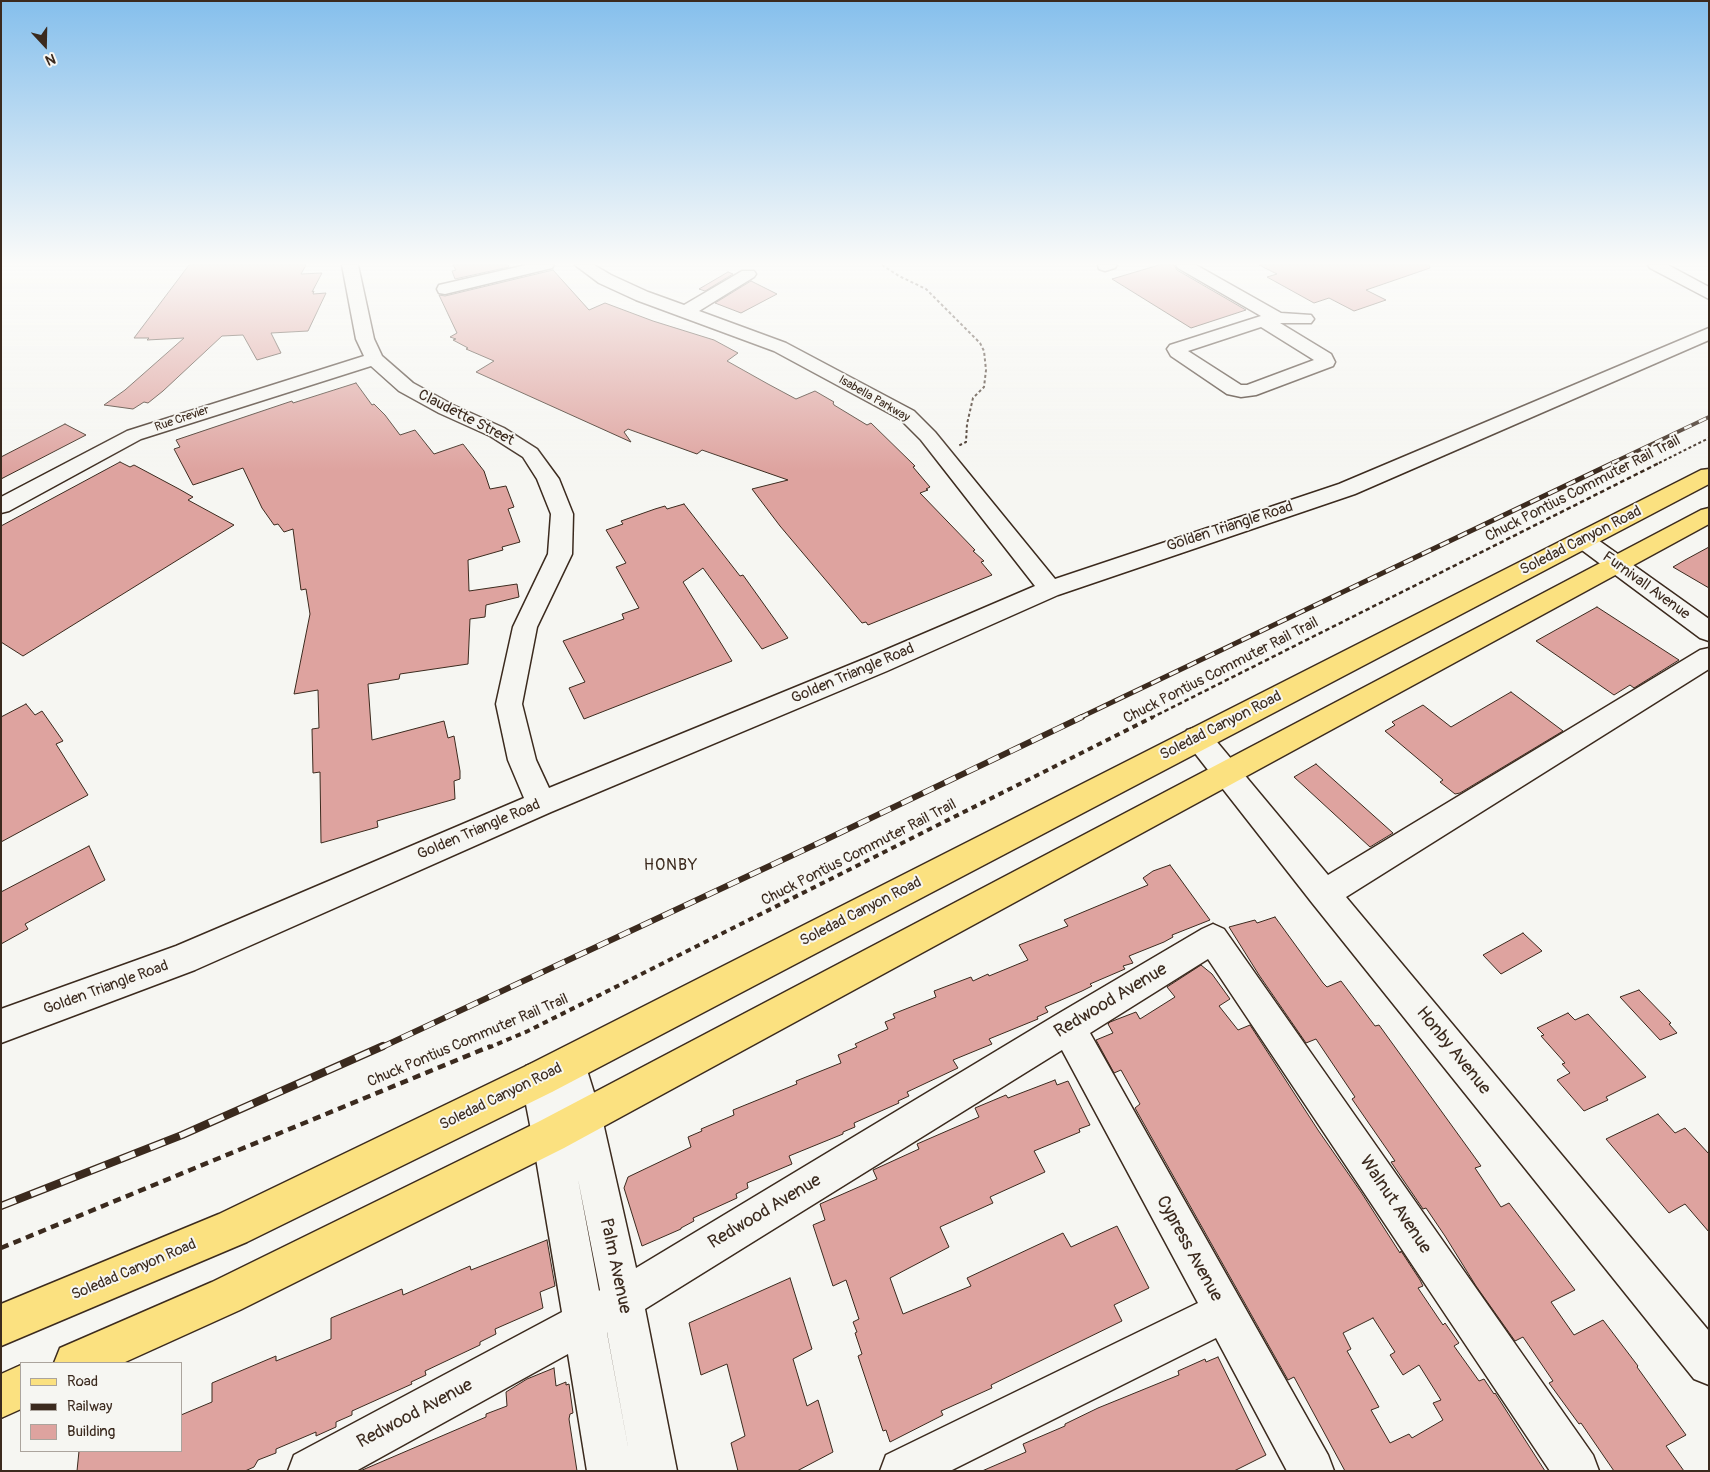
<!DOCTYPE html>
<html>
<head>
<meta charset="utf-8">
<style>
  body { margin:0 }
  #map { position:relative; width:1710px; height:1472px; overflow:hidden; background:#f6f6f2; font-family:Pangolin,sans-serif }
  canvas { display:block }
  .frame { position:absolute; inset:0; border:2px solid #3b2a1e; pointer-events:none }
  .legend { position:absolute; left:20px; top:1362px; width:162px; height:90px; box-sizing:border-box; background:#f6f6f2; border:1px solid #aba49d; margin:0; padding:6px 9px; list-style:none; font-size:15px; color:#3b2a1e }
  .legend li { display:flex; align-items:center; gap:10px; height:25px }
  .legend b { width:25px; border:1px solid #aba49d }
  .north { position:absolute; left:20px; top:20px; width:50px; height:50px; -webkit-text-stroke:4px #f6f6f2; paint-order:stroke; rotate:159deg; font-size:14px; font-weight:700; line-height:20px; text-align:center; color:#3b2a1e }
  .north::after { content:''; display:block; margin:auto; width:18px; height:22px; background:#3b2a1e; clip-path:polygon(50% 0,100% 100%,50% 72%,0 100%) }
</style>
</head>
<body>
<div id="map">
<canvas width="1710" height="1472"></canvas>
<div class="frame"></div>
<ul class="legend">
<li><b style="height:6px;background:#fbe180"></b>Road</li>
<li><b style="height:6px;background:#3b2a1e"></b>Railway</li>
<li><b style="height:14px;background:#dea39f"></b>Building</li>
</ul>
<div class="north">N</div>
</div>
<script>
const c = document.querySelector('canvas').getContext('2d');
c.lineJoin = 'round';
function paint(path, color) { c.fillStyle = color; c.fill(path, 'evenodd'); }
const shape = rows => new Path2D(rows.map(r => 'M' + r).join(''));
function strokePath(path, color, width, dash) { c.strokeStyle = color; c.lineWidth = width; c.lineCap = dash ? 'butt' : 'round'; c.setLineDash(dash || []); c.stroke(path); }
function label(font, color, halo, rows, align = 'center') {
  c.font = font + ' Pangolin,sans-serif'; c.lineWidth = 4; c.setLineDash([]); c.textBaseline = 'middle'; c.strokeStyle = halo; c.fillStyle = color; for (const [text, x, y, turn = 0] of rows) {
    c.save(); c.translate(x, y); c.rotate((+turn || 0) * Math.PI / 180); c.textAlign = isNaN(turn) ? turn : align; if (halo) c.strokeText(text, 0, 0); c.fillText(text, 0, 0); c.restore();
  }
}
const building = shape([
  [189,265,306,265,301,274,322,273,312,292,314,291,313,294,326,293,308,331,271,333,281,353,257,360,243,335,222,336,163,391,148,403,144,402,133,409,104,405,125,390,184,338,147,340,149,338,134,338,189,265],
  [453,265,508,265,509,267,455,279,452,271,456,270,453,265],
  [1159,265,1174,265,1177,270,1246,310,1191,328,1112,279,1159,265],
  [1259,265,1429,265,1430,268,1366,290,1386,300,1354,311,1329,298,1314,303,1267,277,1277,274,1259,265],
  [553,270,589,310,605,303,653,321,714,340,738,353,727,361,768,384,796,399,815,391,834,402,833,403,834,405,867,425,871,423,915,466,913,467,930,487,926,489,928,490,920,493,975,550,973,551,984,561,981,562,992,575,868,625,866,622,862,623,780,526,752,489,788,480,702,450,697,454,628,429,624,432,631,442,476,372,494,361,466,349,468,348,453,340,456,339,450,337,457,333,439,295,445,296,553,270],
  [728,272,733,274,705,291,699,289,728,272],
  [751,281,777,294,741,313,715,303,751,281],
  [356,383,372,405,374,404,385,415,400,435,415,430,434,454,463,444,484,471,490,489,506,486,514,507,508,509,520,542,502,547,503,550,468,560,469,591,517,584,519,597,486,605,485,617,470,619,468,664,400,674,399,679,368,684,372,740,444,721,448,738,454,736,460,771,460,779,454,781,455,799,377,821,378,827,321,843,320,772,313,773,312,729,319,728,318,690,294,694,310,614,306,589,301,590,293,529,284,532,278,524,274,525,262,508,243,468,193,485,174,449,180,447,176,440,292,401,293,403,356,383],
  [65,424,86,435,1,479,1,457,65,424],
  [120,462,130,467,134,465,179,489,193,497,188,500,234,525,23,656,1,642,1,526,120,462],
  [684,504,740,576,743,575,788,638,762,649,703,568,683,582,732,661,584,719,569,688,585,682,563,641,624,619,622,614,639,608,616,567,626,563,606,530,623,524,621,521,655,509,665,506,667,509,684,504],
  [1709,547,1709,588,1673,567,1685,560,1709,547],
  [1597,607,1679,660,1634,688,1630,685,1614,695,1536,641,1597,607],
  [1511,692,1563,731,1460,793,1455,794,1440,782,1443,780,1385,731,1395,725,1392,722,1423,705,1451,727,1511,692],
  [26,704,35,715,42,711,63,741,56,744,88,795,1,842,1,717,26,704],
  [1316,764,1393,833,1370,847,1294,777,1316,764],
  [89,846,105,880,25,924,28,929,1,944,1,892,89,846],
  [1170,865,1210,920,1172,935,1173,937,1164,942,1129,956,1133,963,1123,966,1125,969,1090,984,1092,986,1082,991,1045,1007,1048,1012,1037,1017,1038,1019,989,1039,992,1044,953,1060,958,1068,907,1092,909,1096,898,1101,899,1103,854,1123,855,1127,843,1132,843,1134,789,1156,792,1164,747,1183,748,1188,736,1194,737,1198,693,1218,694,1221,681,1228,681,1229,642,1246,624,1188,628,1177,691,1147,688,1137,702,1131,701,1129,734,1115,733,1110,797,1084,796,1081,841,1063,838,1055,857,1047,855,1044,888,1029,885,1022,895,1018,893,1014,936,997,934,991,971,977,973,981,988,974,989,976,1028,960,1019,945,1068,926,1064,920,1148,885,1143,878,1153,871,1170,865],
  [1275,917,1323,983,1327,987,1341,981,1375,1026,1379,1025,1481,1166,1475,1168,1501,1207,1509,1203,1575,1290,1551,1302,1574,1335,1603,1320,1638,1366,1637,1367,1686,1435,1666,1446,1684,1471,1614,1471,1581,1423,1579,1424,1549,1383,1553,1381,1523,1337,1515,1341,1476,1286,1445,1236,1426,1208,1423,1209,1391,1162,1395,1161,1352,1099,1355,1097,1316,1039,1306,1043,1259,975,1229,927,1255,920,1257,923,1275,917],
  [1523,933,1542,951,1501,974,1483,955,1523,933],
  [1201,965,1212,974,1230,999,1219,1006,1238,1030,1250,1025,1318,1130,1361,1192,1400,1253,1401,1251,1420,1280,1423,1286,1418,1288,1443,1325,1445,1323,1459,1343,1454,1346,1479,1381,1484,1379,1494,1394,1495,1393,1545,1471,1345,1471,1294,1377,1288,1380,1135,1108,1140,1104,1121,1070,1114,1073,1096,1040,1113,1033,1108,1024,1110,1022,1136,1012,1140,1019,1175,997,1167,987,1201,965],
  [1373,1318,1395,1352,1390,1355,1403,1375,1419,1365,1441,1400,1433,1403,1443,1420,1412,1438,1409,1434,1390,1443,1371,1410,1379,1407,1347,1351,1351,1349,1343,1333,1373,1318],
  [1639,990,1671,1023,1669,1024,1677,1033,1660,1040,1620,997,1639,990],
  [1568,1013,1575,1020,1588,1014,1646,1077,1606,1097,1608,1100,1584,1111,1557,1080,1570,1073,1562,1064,1565,1063,1541,1036,1544,1035,1537,1028,1568,1013],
  [1055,1080,1057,1085,1068,1081,1090,1125,1079,1129,1080,1132,1034,1151,1045,1172,990,1197,993,1203,940,1227,949,1247,890,1278,903,1314,971,1286,967,1278,1063,1233,1071,1247,1117,1226,1149,1288,1114,1305,1122,1321,991,1385,992,1388,941,1411,943,1415,890,1442,886,1430,883,1431,858,1356,862,1354,855,1333,857,1332,853,1322,859,1319,846,1280,833,1286,813,1225,825,1220,820,1204,877,1179,873,1170,919,1149,917,1144,979,1117,975,1108,1006,1095,1008,1098,1055,1080],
  [1658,1114,1675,1133,1685,1128,1709,1154,1709,1232,1685,1204,1669,1213,1606,1139,1658,1114],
  [547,1240,555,1286,540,1292,543,1308,495,1329,496,1334,480,1342,480,1345,425,1371,426,1375,411,1382,412,1384,352,1411,352,1415,336,1422,336,1427,316,1436,316,1432,276,1449,276,1453,258,1460,254,1467,245,1471,77,1471,79,1451,181,1451,181,1415,212,1402,212,1383,276,1356,276,1361,331,1339,331,1318,402,1289,403,1295,470,1266,471,1270,547,1240],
  [790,1278,812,1349,793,1359,807,1406,818,1400,833,1452,797,1471,738,1471,731,1443,745,1436,727,1364,701,1375,689,1323,790,1278],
  [1218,1357,1266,1455,1234,1471,982,1471,1026,1452,1023,1444,1065,1426,1065,1424,1098,1408,1179,1375,1178,1371,1205,1359,1206,1362,1218,1357],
  [554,1368,556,1386,566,1382,566,1385,569,1384,573,1413,570,1414,569,1419,577,1471,360,1471,486,1417,486,1414,507,1406,506,1392,527,1379,554,1368]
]);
paint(building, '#dea39f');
strokePath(building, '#3b2a1e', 1);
const minor = shape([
  [342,265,358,265,374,339,382,356,413,383,453,405,504,428,537,449,559,479,573,514,572,554,537,627,522,704,536,760,549,788,869,657,1035,586,921,440,900,419,774,351,636,300,599,283,575,265,594,265,611,275,648,292,684,305,742,271,754,271,756,274,754,277,699,311,786,343,914,411,935,432,1055,579,1339,484,1709,328,1709,340,1355,494,1058,595,887,671,551,812,195,970,1,1043,1,1009,176,946,524,798,508,760,496,704,513,627,548,554,551,514,537,479,523,457,490,436,439,413,399,391,371,366,141,439,9,511,1,513,1,497,127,431,364,356,356,339,342,265],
  [526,265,554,265,552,268,445,294,439,293,437,289,439,285,526,265],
  [1098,265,1117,265,1115,268,1105,271,1099,269,1098,265],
  [1176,265,1196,265,1281,313,1311,315,1314,319,1311,323,1280,323,1331,354,1335,362,1333,366,1256,395,1241,397,1227,394,1171,356,1167,349,1170,345,1261,316,1178,268,1176,265],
  [1261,327,1314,360,1247,385,1241,385,1188,351,1261,327],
  [1648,265,1668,265,1709,287,1709,299,1650,268,1648,265],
  [1583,533,1591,535,1709,619,1709,641,1700,638,1575,545,1572,540,1575,535,1583,533],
  [1709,648,1709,669,1346,897,1709,1331,1709,1385,1694,1379,1313,904,1183,738,1187,730,1197,727,1207,730,1328,875,1700,650,1709,648],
  [1213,924,1224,929,1593,1455,1599,1471,1550,1471,1208,959,1090,1033,1328,1455,1334,1471,1287,1471,1216,1338,950,1471,880,1471,886,1455,1198,1303,1062,1050,645,1309,677,1471,587,1471,568,1354,356,1471,288,1471,294,1455,562,1312,532,1135,521,1079,526,1066,539,1061,552,1066,553,1070,551,1063,557,1051,569,1045,581,1051,602,1118,636,1268,1056,1015,1202,929,1213,924],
  [578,1179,600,1290,599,1291,578,1179],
  [607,1332,631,1463,607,1333,607,1332]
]);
const major = shape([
  [1709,469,1709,484,552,1092,247,1242,1,1346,1,1304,219,1214,526,1066,1701,470,1709,469],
  [1709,508,1709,524,564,1148,240,1310,123,1363,54,1363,60,1348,212,1282,538,1122,1701,510,1709,508],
  [21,1365,21,1409,1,1418,1,1374,21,1365]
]);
strokePath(minor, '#3b2a1e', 3);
strokePath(major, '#3b2a1e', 3);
strokePath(shape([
  [882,265,899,276,926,289,980,343,984,351,986,370,984,387,973,398,967,424,966,442,958,446],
  [1659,463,1709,438]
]), '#3b2a1e', 2, [3, 2.5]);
strokePath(shape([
  [1151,718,1661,462]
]), '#3b2a1e', 2.5, [4.5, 3]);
strokePath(shape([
  [488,1048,528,1031,1153,717]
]), '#3b2a1e', 4, [5.5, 4.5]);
strokePath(shape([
  [1,1248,491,1046]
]), '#3b2a1e', 4.5, [8, 5.5]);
paint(minor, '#f6f6f2');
paint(major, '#fbe180');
const railFar3 = shape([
  [1612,463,1709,417]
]);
const railFar2 = shape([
  [1079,718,1615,462]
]);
const railFar1 = shape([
  [380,1048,823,841,1082,717]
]);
const rail = shape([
  [1,1206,182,1135,383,1046]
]);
strokePath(railFar3, '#3b2a1e', 4);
strokePath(railFar2, '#3b2a1e', 5);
strokePath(railFar1, '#3b2a1e', 6);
strokePath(rail, '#3b2a1e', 8);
strokePath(railFar3, '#f6f6f2', 2.5, [8]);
strokePath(railFar2, '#f6f6f2', 3, [10]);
strokePath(railFar1, '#f6f6f2', 4.5, [12]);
strokePath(rail, '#f6f6f2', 5.5, [16]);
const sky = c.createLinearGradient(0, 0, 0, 471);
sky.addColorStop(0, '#85bfec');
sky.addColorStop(0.56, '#fbfbf9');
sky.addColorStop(1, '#fbfbf900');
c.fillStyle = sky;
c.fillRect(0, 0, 1710, 471);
label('12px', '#3b2a1e', '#f6f6f2', [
  ["Isabella Parkway",874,399,30],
  ["Rue Crevier",182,419,-19]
]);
label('15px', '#3b2a1e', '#f6f6f2', [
  ["Claudette Street",466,418,27],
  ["Chuck Pontius Commuter Rail Trail",1583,489,-27],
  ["Golden Triangle Road",1230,527,-18],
  ["Soledad Canyon Road",1581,541,-27],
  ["Furnivall Avenue",1646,586,36],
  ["Chuck Pontius Commuter Rail Trail",1221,671,-27],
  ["Golden Triangle Road",853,674,-23],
  ["Soledad Canyon Road",1221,726,-27],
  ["Golden Triangle Road",479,830,-23],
  ["Chuck Pontius Commuter Rail Trail",859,853,-27],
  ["Soledad Canyon Road",861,912,-27],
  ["Golden Triangle Road",106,988,-20],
  ["Chuck Pontius Commuter Rail Trail",468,1041,-23],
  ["Soledad Canyon Road",501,1097,-26],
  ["Soledad Canyon Road",134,1270,-23]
]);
c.letterSpacing = '1px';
label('16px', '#3b2a1e', '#f6f6f2', [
  ["HONBY",671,866]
]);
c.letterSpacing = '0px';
label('18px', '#3b2a1e', '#f6f6f2', [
  ["Redwood Avenue",1111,1001,-31],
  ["Honby Avenue",1453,1051,51],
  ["Walnut Avenue",1395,1205,56],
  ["Redwood Avenue",765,1212,-31],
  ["Cypress Avenue",1189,1249,61],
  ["Palm Avenue",615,1266,78],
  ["Redwood Avenue",415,1414,-28]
]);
</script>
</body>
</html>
